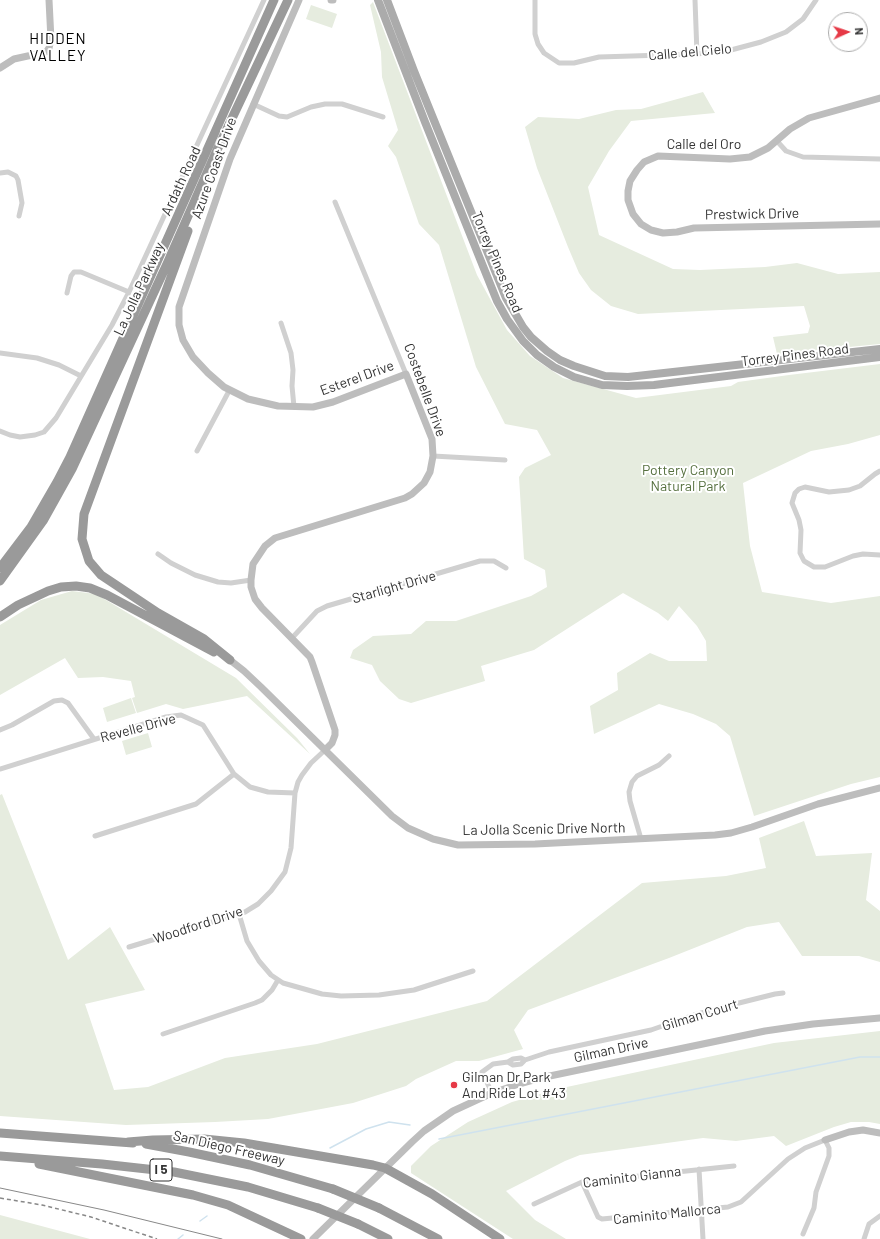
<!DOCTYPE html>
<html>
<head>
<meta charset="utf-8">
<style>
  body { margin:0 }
  #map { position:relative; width:880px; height:1239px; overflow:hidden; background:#fff; font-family:Barlow,sans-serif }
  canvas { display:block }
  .north { position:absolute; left:828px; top:12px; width:40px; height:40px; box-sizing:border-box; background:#fff; border:1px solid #adadad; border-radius:50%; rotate:87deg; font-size:11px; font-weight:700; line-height:16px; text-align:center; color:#333 }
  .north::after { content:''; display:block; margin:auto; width:14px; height:18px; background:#e63946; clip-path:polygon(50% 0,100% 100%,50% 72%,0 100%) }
</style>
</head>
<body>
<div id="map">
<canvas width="880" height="1239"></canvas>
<div class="north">N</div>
</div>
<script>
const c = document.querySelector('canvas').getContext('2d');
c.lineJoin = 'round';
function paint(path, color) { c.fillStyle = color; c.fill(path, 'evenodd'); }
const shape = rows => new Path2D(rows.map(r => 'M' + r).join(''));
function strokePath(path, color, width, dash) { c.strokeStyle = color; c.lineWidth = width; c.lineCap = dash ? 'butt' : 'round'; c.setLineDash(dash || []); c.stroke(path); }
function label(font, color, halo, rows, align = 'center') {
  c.font = font + ' Barlow,sans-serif'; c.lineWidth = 4; c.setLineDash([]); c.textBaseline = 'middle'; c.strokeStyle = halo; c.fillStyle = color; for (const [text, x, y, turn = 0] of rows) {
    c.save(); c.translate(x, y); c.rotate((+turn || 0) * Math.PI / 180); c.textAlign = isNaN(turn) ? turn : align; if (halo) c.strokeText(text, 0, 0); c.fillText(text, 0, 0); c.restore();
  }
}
paint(shape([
  [373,2,477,275,507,330,530,356,563,378,636,398,731,386,738,382,789,375,880,364,880,435,848,444,811,451,743,483,750,546,762,592,831,603,880,596,880,777,851,784,754,816,730,736,716,724,693,714,659,704,594,734,590,706,618,690,617,673,650,653,669,661,707,661,706,641,697,626,679,606,668,621,658,613,623,593,534,650,481,666,485,681,411,703,399,699,380,681,372,665,350,658,353,650,373,636,411,634,426,621,456,621,531,596,547,587,545,570,524,559,519,477,525,468,551,455,537,430,505,424,476,367,439,245,419,224,396,157,388,146,398,130,382,77,381,52,370,5],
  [311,5,337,14,332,28,306,19],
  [703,92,715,113,631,121,609,151,588,187,599,235,673,269,700,270,765,267,797,263,838,274,880,272,880,344,777,354,773,337,808,333,810,326,804,306,638,314,611,306,591,290,579,273,568,247,537,168,525,127,538,117,579,119,616,110,641,109],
  [72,591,96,594,236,678,297,738,310,754,247,696,183,709,166,704,137,713,132,698,135,697,131,681,103,677,78,678,65,658,0,695,0,625,41,600],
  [131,698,136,713,107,722,103,708],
  [148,733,152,747,126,755,122,741],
  [2,794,68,960,110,927,145,990,85,1004,114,1090,148,1087,225,1058,317,1044,487,1001,642,883,726,876,766,868,759,838,804,821,816,856,872,853,866,900,880,911,880,962,859,956,802,956,779,922,747,927,669,958,528,1010,514,1030,523,1049,479,1061,456,1061,416,1079,406,1086,353,1103,268,1119,215,1122,126,1125,0,1116,0,795],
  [880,1031,880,1124,869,1122,851,1122,834,1127,786,1146,774,1136,736,1141,703,1138,580,1155,565,1161,506,1191,535,1220,566,1239,513,1239,411,1173,411,1166,431,1146,468,1122,512,1102,562,1088,774,1043],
  [0,1215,90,1239,0,1239]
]), '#e6ecdf');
strokePath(shape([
  [439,1139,860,1057,880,1057],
  [330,1148,366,1129,389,1122,410,1125],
  [200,1221,207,1216],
  [178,1239,183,1235]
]), '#cfe2ee', 1.5);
strokePath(shape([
  [535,0,535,34,538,44,544,53,559,63,574,63,599,57,697,54,731,50,761,42,786,32,803,19,816,0],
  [695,0,697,54],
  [253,104,279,116,287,117,311,107,325,104,342,104,383,117],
  [776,140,786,151,803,157,880,159],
  [0,173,8,172,16,176,18,180,22,203,19,216],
  [335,202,406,374],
  [67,293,71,276,74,272,81,272,129,292],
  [281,323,291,353,293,370,292,386,294,407],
  [0,353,37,358,59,365,81,376],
  [0,431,10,435,20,437,35,435,44,432,56,418,112,325,129,292,264,0],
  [197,451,229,391],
  [433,456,505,460],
  [880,471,875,474,860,486,849,490,829,492,805,487,799,489,795,493,792,503,799,520,801,530,800,553,804,561,814,567,825,567,853,556,863,554,880,555],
  [158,554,171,563,195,575,218,582,231,583,251,580],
  [292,638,317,611,327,606,480,561,494,561,506,568],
  [0,730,12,725,54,701,62,700,68,703,94,739],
  [0,769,166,717,181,715,203,725,234,774,250,787,268,792,295,793],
  [95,836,196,804,234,774],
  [641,839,630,801,629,792,632,782,637,776,659,765,669,756],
  [239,914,247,941,259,961,271,975,283,983,322,994,341,996,379,995,414,990,473,971],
  [129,947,245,912,258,904,271,891,285,872,291,848,295,793,298,782,302,775,311,763,325,750],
  [163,1034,255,1003,262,1000,272,990,278,980],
  [508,1062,513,1065,521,1064,525,1060,549,1052,651,1030,694,1015,735,1004,775,994,783,993],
  [492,1093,482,1072,493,1064,508,1062,513,1059,521,1058,525,1060],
  [699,1169,703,1239],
  [582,1182,598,1217,602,1219,728,1207,741,1202,788,1159,805,1148,825,1140,829,1148,829,1156,816,1192,814,1208,803,1234],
  [534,1204,582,1182,734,1166],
  [864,1239,869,1224,880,1216]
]), '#d0d0d0', 5);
strokePath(shape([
  [299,0,230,159,179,307,179,325,183,340,193,357,208,373,224,387,248,399,278,406,313,407,333,402,406,374,432,439,433,456,430,472,424,483,412,494,405,498,275,538,265,546,253,564,251,580,251,587,255,599,262,608,310,657,312,662,335,730,335,735,332,743,325,750],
  [331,0,333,0],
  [0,68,14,59,46,52,49,48,51,40,49,0],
  [880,98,809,118,790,129,768,148,750,157,730,159,658,156,644,162,637,170,630,181,628,191,628,200,633,214,641,224,651,230,663,233,677,232,694,228,880,224],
  [230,660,244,671,261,687,392,816,408,828,433,839,458,845,535,844,715,835,731,833,752,827,818,804,880,788],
  [825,1140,849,1132,863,1130,880,1133],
  [313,1239,412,1142,424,1131,453,1111,492,1093,516,1085,545,1077,765,1031,813,1024,880,1018]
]), '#bdbdbd', 7);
strokePath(shape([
  [378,0,425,122,497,301,507,319,523,341,537,355,554,367,574,377,602,385,627,386,654,385,880,357],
  [387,0,414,71,506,298,523,327,531,337,547,351,560,360,574,366,605,376,628,377,880,349]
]), '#ababab', 8);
strokePath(shape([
  [188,231,84,514,82,539,89,561,101,575,158,613,204,639,230,660],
  [0,568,31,527,57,482,70,457,274,0],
  [0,581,43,521,72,469,167,264,217,150,288,0],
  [0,617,18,605,48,591,61,587,76,586,90,588,107,595,214,652],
  [0,1133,133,1143],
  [128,1142,153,1140,204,1139,244,1143,373,1165,385,1168,432,1194,500,1239],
  [146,1144,189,1152,250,1165,333,1189],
  [0,1156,102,1164,174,1172,248,1187,318,1208],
  [39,1164,193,1195,228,1205,301,1239],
  [379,1208,438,1239],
  [358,1224,388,1239]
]), '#9a9a9a', 9);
strokePath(shape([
  [0,1188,104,1210,222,1239]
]), '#888', 1);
strokePath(shape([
  [0,1198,42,1205,91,1217,157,1239]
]), '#888', 1.5, [4, 3]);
strokePath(shape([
  [333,1189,379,1208],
  [318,1208,358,1224]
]), '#9a9a9a', 9);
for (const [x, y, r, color] of [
  [454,1085,4,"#e63946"]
]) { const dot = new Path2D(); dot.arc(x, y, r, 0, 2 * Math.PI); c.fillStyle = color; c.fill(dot); strokePath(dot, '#fff', 1.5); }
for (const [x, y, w] of [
  [161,1170,22]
]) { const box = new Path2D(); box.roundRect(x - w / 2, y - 11, w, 22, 3); c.fillStyle = '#fff'; c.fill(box); strokePath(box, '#333', 1); }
label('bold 13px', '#333', null, [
  ["I 5",161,1170]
]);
label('14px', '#333', '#fff', [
  ["Calle del Cielo",690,52,-5],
  ["Calle del Oro",704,144],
  ["Azure Coast Drive",214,168,-70],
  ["Ardath Road",181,181,-65],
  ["Prestwick Drive",752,214,-1],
  ["Torrey Pines Road",497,262,67],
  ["La Jolla Parkway",139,289,-65],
  ["Torrey Pines Road",795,355,-7],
  ["Esterel Drive",357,378,-20],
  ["Costebelle Drive",425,390,70],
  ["Starlight Drive",394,587,-16],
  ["Revelle Drive",138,728,-15],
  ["La Jolla Scenic Drive North",544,829,-1],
  ["Woodford Drive",198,925,-18],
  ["Gilman Court",700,1015,-17],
  ["Gilman Drive",611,1050,-12],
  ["San Diego Freeway",229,1148,13],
  ["Caminito Gianna",632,1177,-7],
  ["Caminito Mallorca",667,1214,-6]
]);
label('14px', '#56703f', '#fff', [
  ["Pottery Canyon",688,470],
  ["Natural Park",688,486]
]);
label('14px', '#333', '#fff', [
  ["Gilman Dr Park",462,1077],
  ["And Ride Lot #43",462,1093]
], 'left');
c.letterSpacing = '1px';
label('15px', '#000', '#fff', [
  ["HIDDEN",58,39],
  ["VALLEY",58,56]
]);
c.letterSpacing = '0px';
</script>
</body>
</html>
